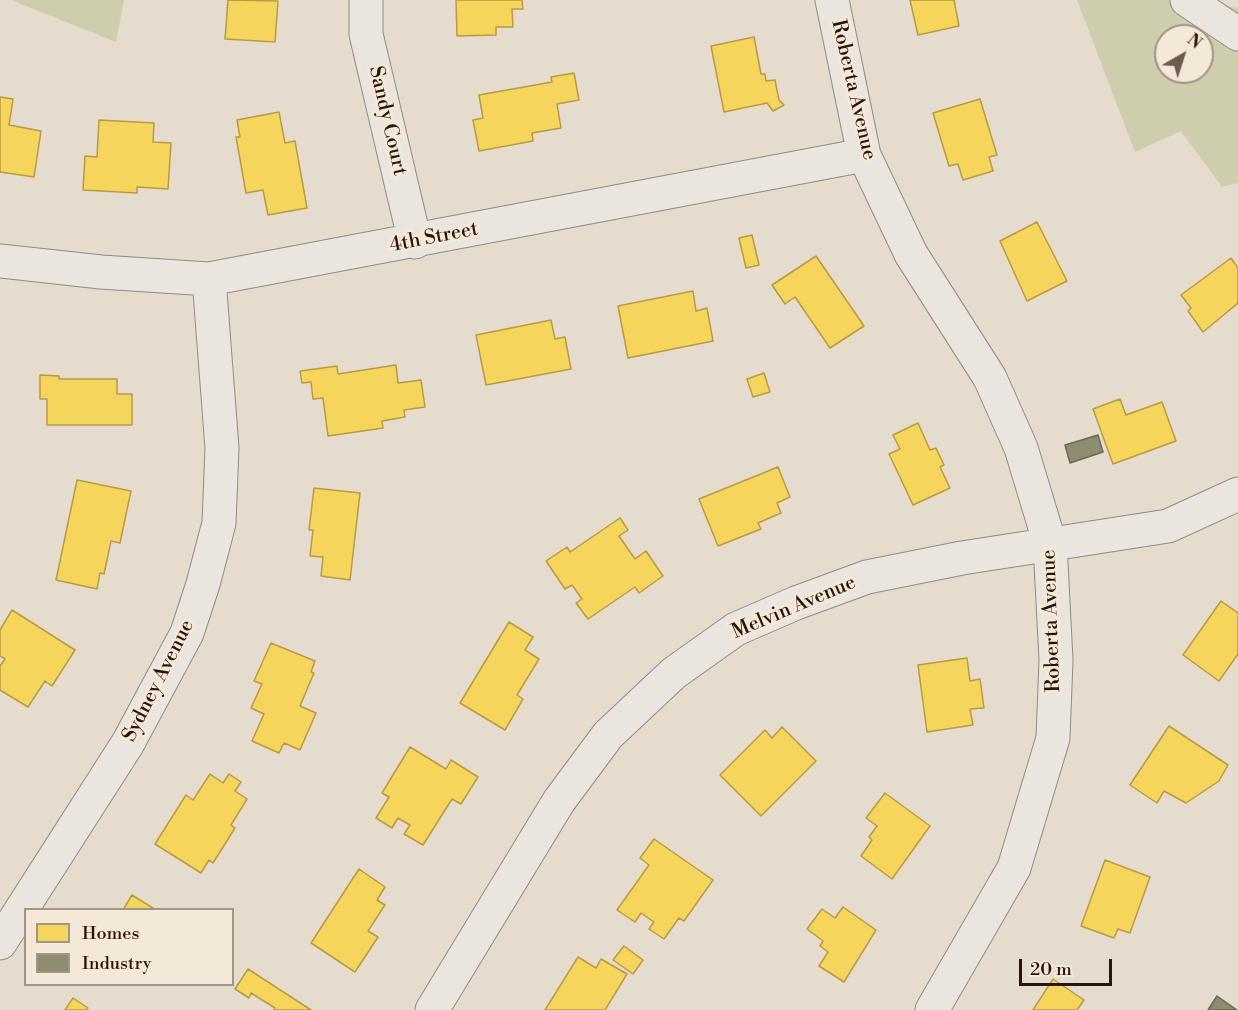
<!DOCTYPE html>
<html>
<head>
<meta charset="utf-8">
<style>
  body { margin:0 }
  #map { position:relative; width:1238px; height:1010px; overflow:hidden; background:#e5dcce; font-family:"Libre Bodoni",serif }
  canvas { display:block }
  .legend { position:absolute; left:24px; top:908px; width:210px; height:78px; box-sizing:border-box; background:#f4e9d9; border:2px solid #a39486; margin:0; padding:8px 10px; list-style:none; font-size:18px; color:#29150a }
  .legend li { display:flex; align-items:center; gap:12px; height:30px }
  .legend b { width:30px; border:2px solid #a39486 }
  .north { position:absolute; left:1154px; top:24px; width:60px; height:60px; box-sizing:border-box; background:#f4e9d9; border:2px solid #a39486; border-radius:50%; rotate:39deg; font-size:16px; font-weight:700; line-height:24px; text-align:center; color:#29150a }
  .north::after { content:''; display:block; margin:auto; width:21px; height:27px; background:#6b5b4f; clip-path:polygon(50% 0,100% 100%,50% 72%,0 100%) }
  .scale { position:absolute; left:1019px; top:959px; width:93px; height:27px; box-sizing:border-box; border:3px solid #29150a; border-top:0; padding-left:8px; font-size:18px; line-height:21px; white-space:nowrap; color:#29150a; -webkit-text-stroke:4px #f4e9d9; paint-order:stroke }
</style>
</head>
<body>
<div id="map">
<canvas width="1238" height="1010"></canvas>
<ul class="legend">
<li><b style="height:16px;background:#f6d55c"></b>Homes</li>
<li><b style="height:16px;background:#8c8c6e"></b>Industry</li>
</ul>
<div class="north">N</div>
<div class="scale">20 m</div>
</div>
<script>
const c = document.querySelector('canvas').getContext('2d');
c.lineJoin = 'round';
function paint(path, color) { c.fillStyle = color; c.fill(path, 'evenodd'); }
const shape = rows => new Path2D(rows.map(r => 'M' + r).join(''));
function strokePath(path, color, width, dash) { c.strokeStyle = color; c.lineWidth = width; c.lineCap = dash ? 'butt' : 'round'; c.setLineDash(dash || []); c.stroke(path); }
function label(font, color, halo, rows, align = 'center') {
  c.font = font + ' "Libre Bodoni",serif'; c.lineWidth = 6; c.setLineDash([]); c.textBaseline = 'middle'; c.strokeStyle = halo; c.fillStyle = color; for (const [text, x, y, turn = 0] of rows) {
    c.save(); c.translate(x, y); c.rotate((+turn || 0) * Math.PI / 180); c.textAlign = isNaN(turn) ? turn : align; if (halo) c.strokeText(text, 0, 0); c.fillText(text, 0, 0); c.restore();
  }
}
paint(shape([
  [11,0,124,0,116,42],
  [1077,0,1189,0,1238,8,1238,183,1222,187,1181,131,1135,152],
  [1166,36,1202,36,1202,72,1166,72]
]), '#cecdad');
const homes = shape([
  [228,0,278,1,275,42,225,39,228,0],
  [456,0,522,0,523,9,512,9,513,27,496,27,496,35,457,36,456,0],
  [910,0,954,0,959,26,918,35,910,0],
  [754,37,761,74,765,74,766,81,775,80,779,100,784,105,773,111,767,103,724,112,711,46,754,37],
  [574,73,579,100,557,104,561,128,532,133,533,141,479,151,473,120,483,118,479,95,552,82,551,77,574,73],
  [0,97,13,99,9,125,41,131,34,177,0,172,0,97],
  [980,99,997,155,989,157,993,171,963,180,958,164,949,166,933,113,980,99],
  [279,112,285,143,295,141,307,208,268,215,263,190,246,193,236,137,240,137,237,120,279,112],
  [99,120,154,123,153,142,171,143,168,189,137,187,137,193,83,190,85,156,97,157,99,120],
  [1037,222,1067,281,1027,301,1000,241,1037,222],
  [752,235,759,265,746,268,739,238,752,235],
  [816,256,864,326,830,348,795,297,785,304,772,285,816,256],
  [1231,258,1238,268,1238,303,1203,332,1188,311,1191,308,1181,295,1231,258],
  [693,291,696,311,707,308,713,341,628,358,618,306,693,291],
  [551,320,555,339,565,337,571,369,486,385,476,335,551,320],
  [396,365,398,383,421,380,425,407,404,410,405,417,382,421,383,428,328,436,323,398,313,399,311,382,302,383,300,371,337,366,338,374,396,365],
  [764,373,770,392,753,397,747,379,764,373],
  [40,375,59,376,59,379,117,379,117,394,132,394,132,425,47,425,47,399,40,399,40,375],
  [1120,399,1126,415,1162,402,1176,441,1113,464,1093,409,1120,399],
  [918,423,930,450,936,448,944,465,940,467,950,488,913,505,889,454,900,449,893,435,918,423],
  [778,467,790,497,777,503,781,513,758,523,761,529,718,546,699,499,778,467],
  [77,480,131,491,120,543,111,541,104,574,100,573,97,589,56,580,77,480],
  [314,488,360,493,350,580,321,576,323,557,310,556,313,530,309,530,314,488],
  [620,518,628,530,619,536,635,559,646,551,663,576,639,593,635,587,588,619,576,603,582,599,572,585,565,589,546,561,567,547,570,552,620,518],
  [1221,601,1238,613,1238,654,1219,681,1183,655,1221,601],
  [12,610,75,650,52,686,45,681,28,707,0,690,0,666,5,659,0,656,0,630,12,610],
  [509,622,533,637,525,650,539,659,517,695,523,699,505,730,460,703,509,622],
  [271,643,315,661,311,672,314,673,300,706,316,713,300,750,284,743,279,753,252,741,264,714,251,708,262,684,254,681,271,643],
  [967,658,970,681,980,679,984,708,970,709,973,725,927,732,918,665,967,658],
  [1169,726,1228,765,1219,781,1186,803,1164,791,1157,803,1130,785,1169,726],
  [782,727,816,761,761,816,720,775,765,730,772,738,782,727],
  [410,747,446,769,451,760,478,777,461,804,452,799,423,845,404,834,410,825,398,818,392,828,376,818,389,797,382,793,410,747],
  [210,774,223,783,229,774,241,782,235,791,247,799,231,825,235,828,213,863,209,860,201,873,155,844,186,795,193,800,210,774],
  [885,793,930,826,892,879,861,856,872,840,869,837,877,826,866,818,885,793],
  [654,839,713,880,684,921,679,918,664,939,649,929,654,922,641,913,635,922,617,910,649,865,640,858,654,839],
  [1105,860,1150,877,1130,933,1118,929,1114,938,1081,926,1105,860],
  [359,869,385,887,377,900,385,905,368,931,378,937,355,972,311,943,359,869],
  [132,895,156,910,123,910,132,895],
  [843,907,876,930,844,982,819,966,828,952,820,946,823,941,807,929,822,909,835,918,843,907],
  [624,946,643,960,633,974,613,960,624,946],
  [578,957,596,968,601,959,627,974,605,1010,545,1010,578,957],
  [248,969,311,1010,274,1010,275,1008,251,993,249,998,235,989,248,969],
  [1053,979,1084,1000,1077,1010,1033,1010,1053,979],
  [73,998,88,1008,86,1010,65,1010,73,998]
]);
paint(homes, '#f6d55c');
strokePath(homes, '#b89b43', 1.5);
const industry = shape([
  [1098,435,1103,452,1070,463,1065,445,1098,435],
  [1217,996,1237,1010,1208,1010,1217,996]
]);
paint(industry, '#8c8c6e');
strokePath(industry, '#6e6850', 1.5);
const minor = shape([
  [366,0,366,34,415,242],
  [832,0,864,155,911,254,990,378,1021,448,1050,544,1056,660,1053,738,1014,868,932,1010],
  [1187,0,1238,34],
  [0,261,101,272,209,279,864,155],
  [0,943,128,743,187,633,203,584,219,523,222,448,209,279],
  [432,1010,559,801,608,735,674,673,736,629,796,603,867,577,962,558,1168,526,1238,494]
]);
strokePath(minor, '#928b82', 35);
strokePath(minor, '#eae5df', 33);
label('20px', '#29150a', '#f4e9d9', [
  ["Roberta Avenue",853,90,77],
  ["Sandy Court",387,121,77],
  ["4th Street",434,238,-11],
  ["Melvin Avenue",794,608,-23],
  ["Roberta Avenue",1052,621,-92],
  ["Sydney Avenue",159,681,-63]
]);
</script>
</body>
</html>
